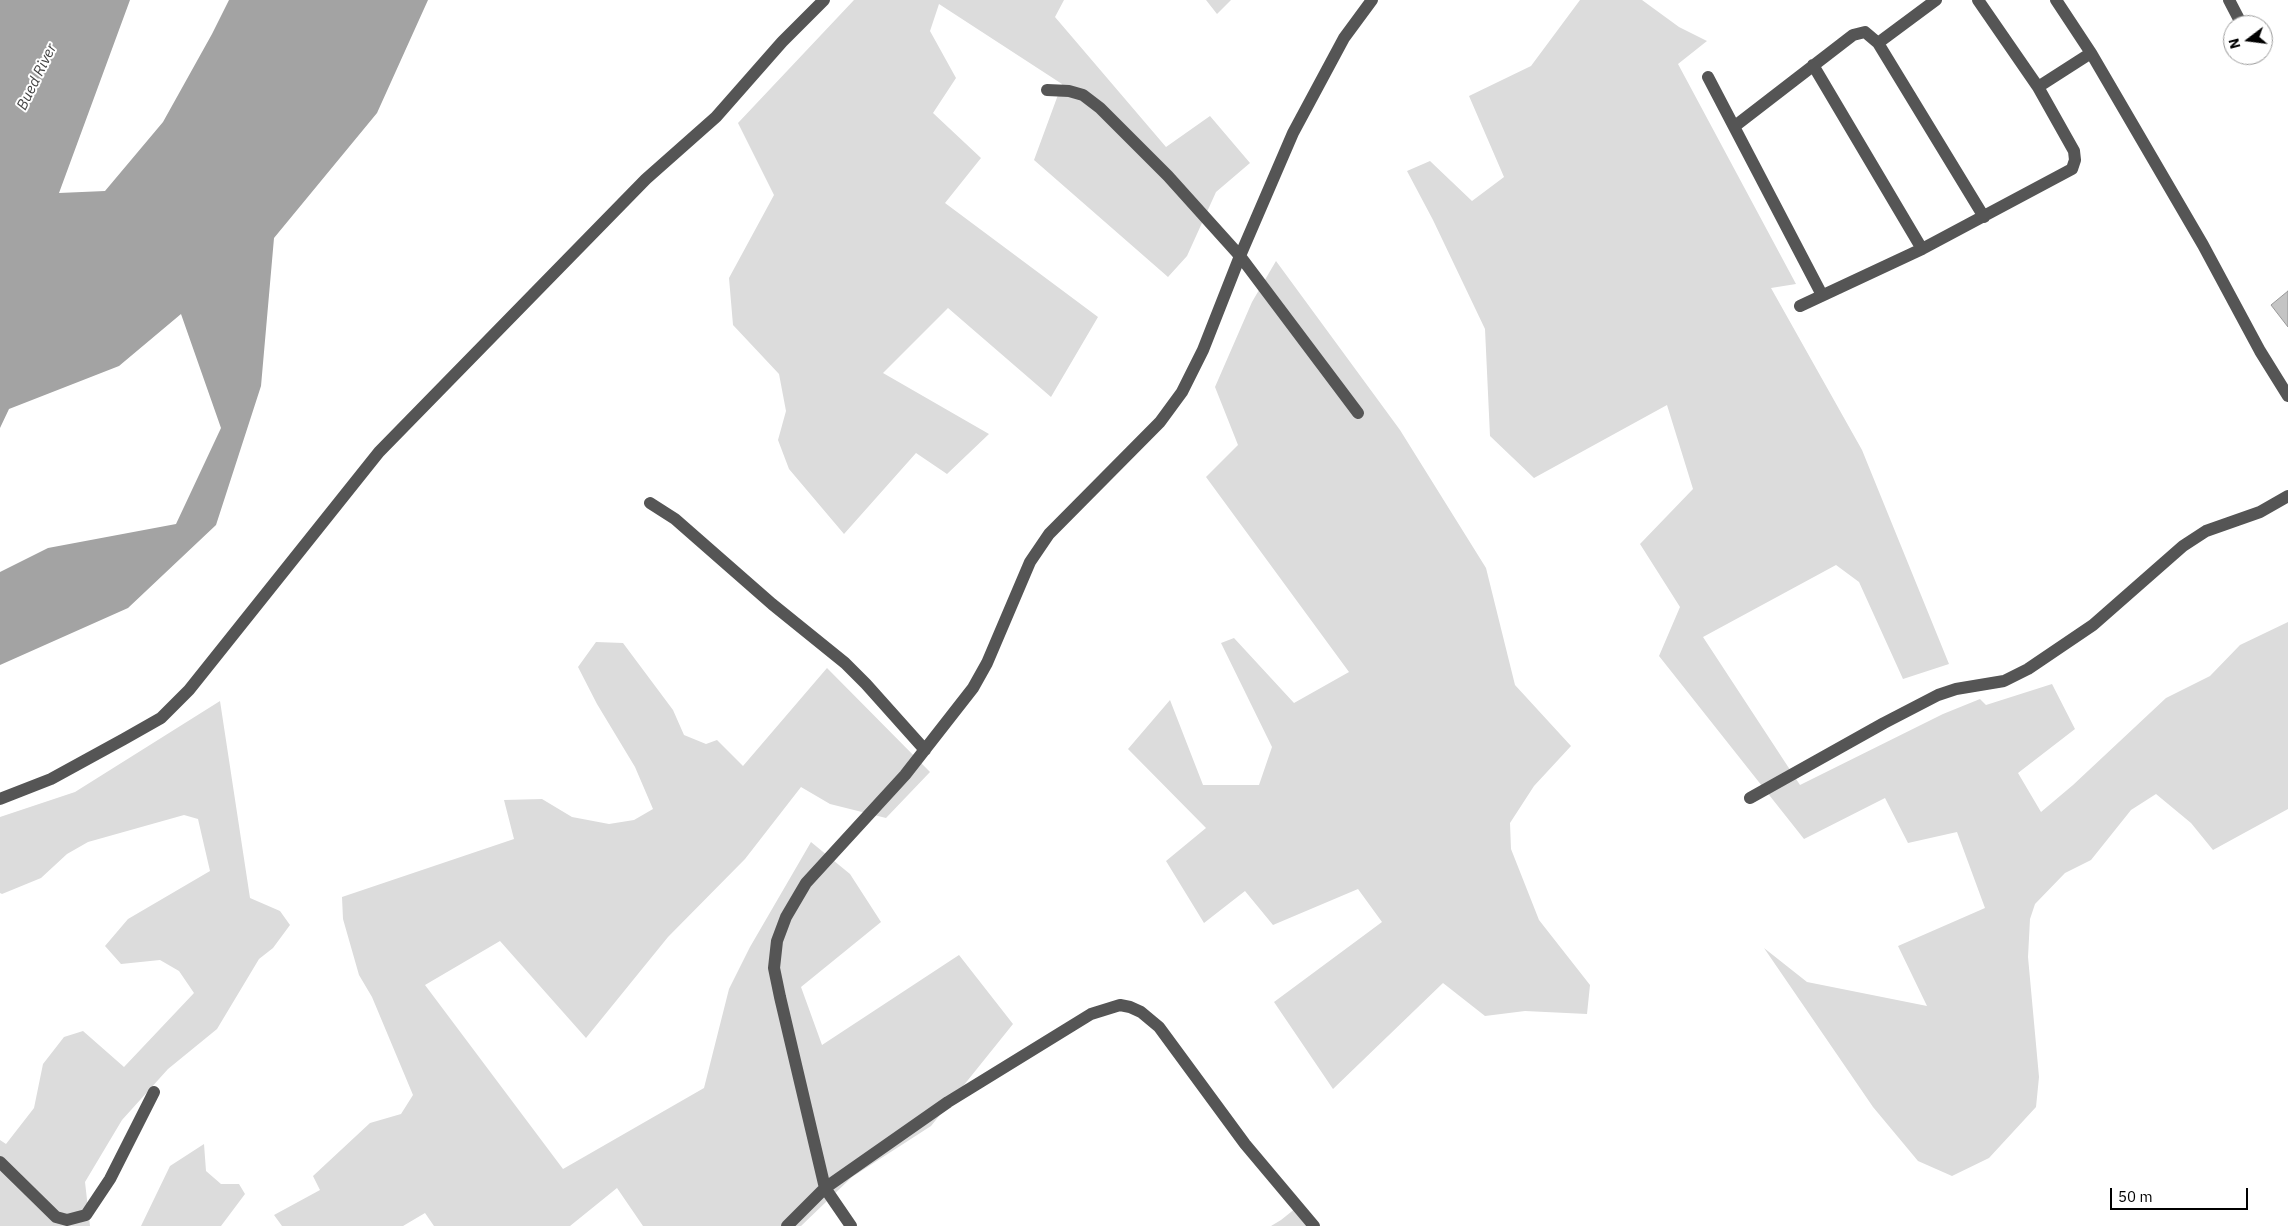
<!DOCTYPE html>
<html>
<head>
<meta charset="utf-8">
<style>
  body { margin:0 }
  #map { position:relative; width:2288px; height:1226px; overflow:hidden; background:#fff; font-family:"IBM Plex Sans",sans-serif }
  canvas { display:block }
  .north { position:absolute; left:2223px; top:15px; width:50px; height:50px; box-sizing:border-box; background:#fff; border:1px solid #999; border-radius:50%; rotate:255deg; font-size:14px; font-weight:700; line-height:20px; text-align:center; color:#000 }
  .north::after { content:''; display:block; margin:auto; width:18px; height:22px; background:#000; clip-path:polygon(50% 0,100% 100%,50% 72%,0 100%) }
  .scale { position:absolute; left:2110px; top:1188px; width:138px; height:22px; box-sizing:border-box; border:2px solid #000; border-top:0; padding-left:6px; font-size:15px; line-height:18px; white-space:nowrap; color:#000; -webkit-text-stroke:4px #fff; paint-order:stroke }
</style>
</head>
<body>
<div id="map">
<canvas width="2288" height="1226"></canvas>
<div class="north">N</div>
<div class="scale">50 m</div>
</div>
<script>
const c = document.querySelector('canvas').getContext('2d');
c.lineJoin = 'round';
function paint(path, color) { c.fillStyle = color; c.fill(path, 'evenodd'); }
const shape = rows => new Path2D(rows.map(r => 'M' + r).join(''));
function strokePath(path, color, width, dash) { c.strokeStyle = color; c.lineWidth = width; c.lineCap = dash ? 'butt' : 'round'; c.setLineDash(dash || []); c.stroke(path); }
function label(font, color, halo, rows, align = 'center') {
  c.font = font + ' "IBM Plex Sans",sans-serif'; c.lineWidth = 4; c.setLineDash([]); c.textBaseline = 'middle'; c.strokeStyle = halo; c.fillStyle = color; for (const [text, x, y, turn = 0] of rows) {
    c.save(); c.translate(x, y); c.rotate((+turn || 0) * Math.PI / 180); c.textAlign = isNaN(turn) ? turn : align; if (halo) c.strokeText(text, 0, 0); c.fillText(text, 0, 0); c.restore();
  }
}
paint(shape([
  [854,0,1064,0,1055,17,1166,147,1210,116,1250,163,1216,192,1187,256,1168,277,1034,160,1062,84,939,4,930,31,956,78,933,113,981,158,945,203,1098,317,1051,397,948,308,883,373,989,434,947,474,916,453,844,534,789,469,778,440,786,411,779,374,733,325,729,278,774,195,738,123],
  [1206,0,1231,0,1217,14],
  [1580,0,1642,0,1679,27,1707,41,1678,64,1796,284,1771,288,1862,450,1949,664,1903,679,1859,582,1836,565,1703,637,1800,785,1943,714,1980,699,1986,705,2052,684,2075,729,2018,773,2041,812,2073,785,2166,698,2210,676,2240,645,2288,622,2288,809,2213,850,2191,823,2156,794,2131,810,2091,860,2065,873,2035,904,2030,919,2028,957,2039,1077,2036,1107,1989,1158,1952,1176,1918,1161,1873,1107,1764,948,1807,982,1927,1006,1898,946,1985,908,1957,832,1908,843,1885,798,1804,839,1659,656,1680,607,1640,544,1693,489,1667,405,1534,478,1490,436,1485,329,1433,220,1407,171,1430,161,1472,201,1504,177,1469,96,1531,66],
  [1276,261,1400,430,1486,568,1515,685,1571,746,1534,786,1510,823,1511,849,1539,920,1590,985,1587,1014,1525,1011,1485,1016,1443,983,1333,1089,1274,1002,1382,922,1358,889,1273,925,1245,891,1204,923,1166,861,1206,828,1128,749,1170,700,1203,785,1259,785,1272,747,1221,643,1234,638,1294,703,1349,672,1206,477,1238,445,1215,387,1252,302],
  [596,642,623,643,673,710,684,735,706,744,717,740,743,766,827,668,930,772,886,818,830,804,801,787,745,859,668,937,586,1038,500,941,425,985,563,1169,704,1088,729,989,750,947,811,842,850,874,881,922,801,987,822,1045,959,955,1013,1024,931,1126,852,1177,801,1226,643,1226,617,1188,570,1226,434,1226,425,1213,403,1226,282,1226,274,1215,320,1190,313,1176,370,1123,401,1114,413,1095,372,997,359,975,343,919,342,897,514,839,504,800,542,799,572,817,609,824,634,820,653,809,635,767,597,704,578,667],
  [220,701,250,898,280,911,290,925,273,948,259,959,217,1029,168,1069,122,1120,85,1182,90,1226,0,1226,0,1140,6,1144,34,1108,43,1064,64,1037,83,1031,124,1067,194,993,179,971,160,960,121,964,105,946,128,919,210,871,198,819,184,815,88,842,67,854,41,878,2,894,0,893,0,817,75,792],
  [204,1144,206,1171,221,1184,239,1184,245,1194,221,1226,141,1226,170,1166],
  [1301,1204,1319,1226,1271,1226,1281,1220]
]), '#dcdcdc');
paint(shape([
  [0,0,130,0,59,193,105,191,163,122,212,34,229,0,428,0,377,113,274,238,261,386,216,525,128,608,0,665,0,572,48,548,176,524,221,428,181,314,119,366,9,409,0,428]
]), '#a3a3a3');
const building = shape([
  [2288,291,2288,327,2271,305,2288,291]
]);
paint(building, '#c4c4c4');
strokePath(building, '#999', 1);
strokePath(shape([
  [1978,0,2038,87],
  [2056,0,2091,53,2203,245,2260,351,2288,396],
  [2229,0,2242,25],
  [1878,43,1936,0],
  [1813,65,1922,249],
  [1708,77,1822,295],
  [1047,90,1069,91,1083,95,1100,108,1168,176,1240,256,1358,413],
  [1735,126,1853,35,1865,32,1878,43,1984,217],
  [1800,306,1922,249,2072,169,2075,160,2074,151,2038,87,2091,53],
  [650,503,675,519,772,604,845,663,866,684,925,750],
  [1750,798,1884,723,1938,695,1956,689,2004,681,2028,669,2093,625,2183,546,2206,531,2260,512,2288,496],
  [0,799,51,779,124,739,161,718,189,690,379,452,646,179,716,117,782,42,824,0],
  [0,1162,56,1217,67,1220,86,1215,110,1179,154,1092],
  [787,1226,825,1188,948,1102,1091,1014,1120,1005,1130,1007,1141,1012,1159,1027,1245,1144,1314,1226],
  [851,1226,825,1188,780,997,774,968,777,941,786,917,806,883,905,775,973,688,987,663,1030,562,1049,534,1160,422,1182,392,1203,350,1240,256,1293,133,1344,38,1372,0]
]), '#555', 12);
label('italic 15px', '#444', '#fff', [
  ["Bued River",37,77,-64]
]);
</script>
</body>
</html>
